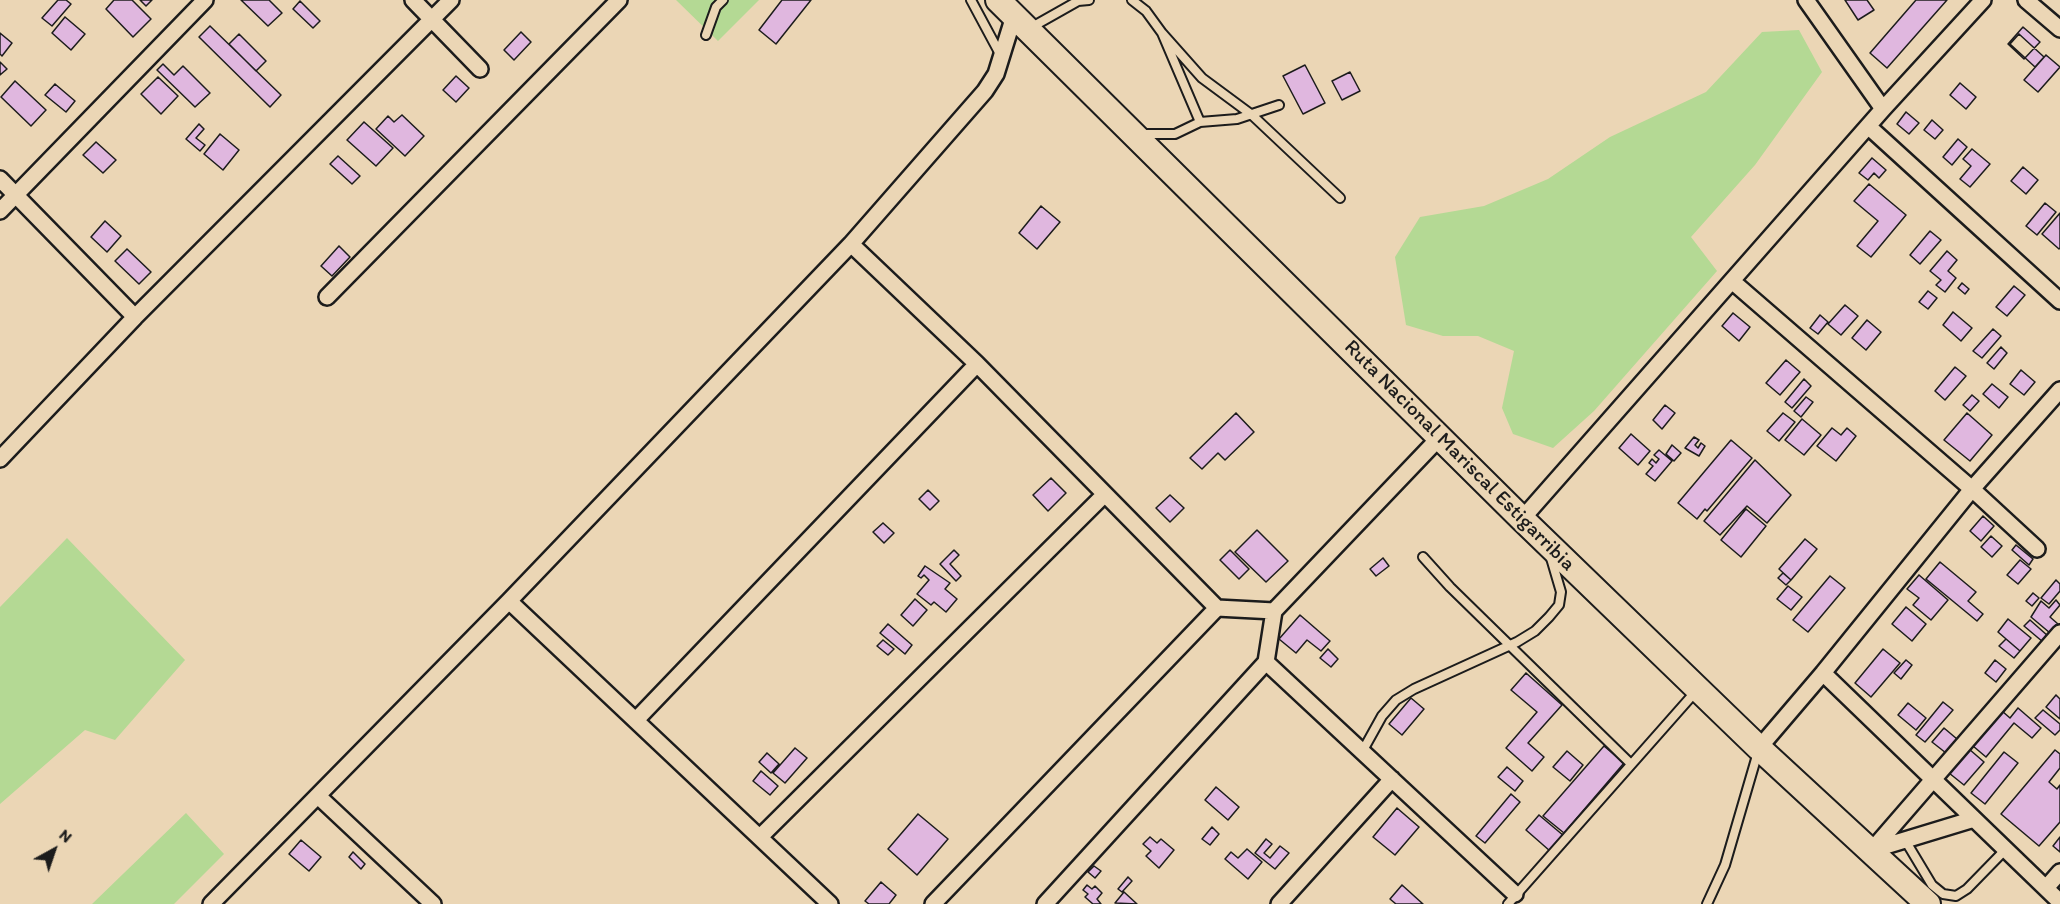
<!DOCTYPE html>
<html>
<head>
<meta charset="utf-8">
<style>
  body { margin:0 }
  #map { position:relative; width:2060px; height:904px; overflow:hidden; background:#ebd6b5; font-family:Itim,sans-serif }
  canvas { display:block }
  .north { position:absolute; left:24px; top:820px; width:60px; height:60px; -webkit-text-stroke:4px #ebd6b5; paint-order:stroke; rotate:40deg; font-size:16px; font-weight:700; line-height:24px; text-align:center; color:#1c1c1c }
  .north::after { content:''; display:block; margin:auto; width:21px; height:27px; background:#1c1c1c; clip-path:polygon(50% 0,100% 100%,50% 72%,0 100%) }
</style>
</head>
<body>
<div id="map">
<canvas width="2060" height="904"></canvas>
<div class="north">N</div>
</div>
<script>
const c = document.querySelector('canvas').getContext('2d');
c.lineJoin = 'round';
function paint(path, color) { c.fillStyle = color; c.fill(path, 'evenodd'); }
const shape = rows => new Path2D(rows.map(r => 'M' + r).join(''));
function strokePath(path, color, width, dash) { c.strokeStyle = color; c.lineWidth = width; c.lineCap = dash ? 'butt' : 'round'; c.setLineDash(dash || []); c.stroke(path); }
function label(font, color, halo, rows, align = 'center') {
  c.font = font + ' Itim,sans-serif'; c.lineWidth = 4.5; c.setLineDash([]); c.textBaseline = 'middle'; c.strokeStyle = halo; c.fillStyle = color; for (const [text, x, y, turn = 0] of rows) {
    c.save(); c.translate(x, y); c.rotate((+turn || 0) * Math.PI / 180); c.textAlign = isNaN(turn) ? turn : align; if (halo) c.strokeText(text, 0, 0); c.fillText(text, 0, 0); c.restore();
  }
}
paint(shape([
  [676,0,759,0,718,41],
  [1799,30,1822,72,1755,165,1691,237,1717,271,1594,411,1553,448,1513,434,1502,408,1514,351,1478,336,1443,336,1406,325,1395,257,1420,217,1484,206,1548,179,1610,137,1706,92,1762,32],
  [67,538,185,660,115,740,85,730,0,804,0,607],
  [186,813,224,854,174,904,92,904]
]), '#b4d994');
const building = shape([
  [58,0,66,0,71,4,52,26,42,18,58,0],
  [114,0,132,0,151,19,133,37,106,9,114,0],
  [140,0,152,0,146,6,140,0],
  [241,0,269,0,282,13,268,26,241,0],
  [782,0,811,0,776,44,759,30,782,0],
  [1845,0,1867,0,1874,10,1858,20,1845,0],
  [1916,0,1947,0,1887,68,1870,53,1916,0],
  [300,1,320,21,313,28,293,9,300,1],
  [65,17,85,34,71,50,52,33,65,17],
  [210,26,281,95,270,107,199,37,210,26],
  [2023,27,2040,42,2024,59,2008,44,2023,27],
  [521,32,531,42,514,60,504,50,521,32],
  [0,33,12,43,2,56,0,54,0,33],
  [239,34,266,61,256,71,229,44,239,34],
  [2019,34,2044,57,2035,67,2010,44,2019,34],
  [2046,55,2060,67,2038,92,2024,80,2046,55],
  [0,62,7,69,0,75,0,62],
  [163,64,174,75,183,66,210,93,195,107,157,70,163,64],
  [1305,65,1325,103,1303,114,1283,76,1305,65],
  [1350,72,1360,91,1342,100,1332,81,1350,72],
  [456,76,469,88,456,102,443,90,456,76],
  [158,77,178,96,161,114,141,94,158,77],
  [15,81,46,110,31,126,1,97,15,81],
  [1960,83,1976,97,1966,109,1950,95,1960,83],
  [55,84,75,101,66,112,45,95,55,84],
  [1906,112,1919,123,1909,134,1897,124,1906,112],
  [402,115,424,136,405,156,376,129,388,116,394,122,402,115],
  [1932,120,1943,130,1935,139,1924,130,1932,120],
  [364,122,393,148,376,166,347,140,364,122],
  [199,124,204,129,196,138,205,145,200,151,186,139,199,124],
  [220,134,239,150,223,170,204,154,220,134],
  [1958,139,1967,147,1952,165,1943,157,1958,139],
  [96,142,116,160,103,173,83,155,96,142],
  [1972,149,1990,164,1970,187,1960,179,1971,166,1963,159,1972,149],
  [338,156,360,176,352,184,330,164,338,156],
  [1872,158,1886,170,1879,178,1874,173,1868,180,1859,173,1872,158],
  [2023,167,2038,180,2026,194,2011,181,2023,167],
  [1869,184,1906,215,1871,257,1857,246,1878,221,1854,201,1869,184],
  [2045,203,2056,212,2037,235,2026,226,2045,203],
  [1041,206,1060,222,1037,249,1019,233,1041,206],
  [2060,213,2060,248,2059,249,2042,234,2060,213],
  [105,221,121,236,107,252,91,237,105,221],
  [1930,231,1941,240,1920,264,1910,255,1930,231],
  [339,246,350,257,332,276,321,266,339,246],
  [127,249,151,272,139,284,115,261,127,249],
  [1947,251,1957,260,1948,271,1956,278,1945,292,1936,285,1941,280,1930,271,1947,251],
  [1962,283,1969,289,1965,294,1958,288,1962,283],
  [2014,286,2025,295,2007,316,1996,307,2014,286],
  [1928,291,1937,298,1928,309,1919,302,1928,291],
  [1845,305,1858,316,1841,335,1828,324,1845,305],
  [1953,312,1972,328,1961,341,1943,325,1953,312],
  [1733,313,1750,327,1739,341,1722,326,1733,313],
  [1820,315,1828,322,1818,334,1810,328,1820,315],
  [1867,320,1881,332,1866,350,1852,338,1867,320],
  [1993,329,2001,336,1982,358,1973,351,1993,329],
  [2001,347,2007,353,1994,369,1987,363,2001,347],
  [1786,360,1800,372,1780,395,1766,383,1786,360],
  [1955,367,1966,376,1945,400,1935,391,1955,367],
  [2021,370,2035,382,2024,395,2010,384,2021,370],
  [1804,379,1811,386,1792,408,1785,402,1804,379],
  [1992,384,2008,397,1999,408,1983,394,1992,384],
  [1972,395,1979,401,1970,411,1963,405,1972,395],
  [1806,397,1813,402,1801,417,1794,411,1806,397],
  [1665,405,1675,413,1662,429,1653,420,1665,405],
  [1236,413,1254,432,1225,460,1218,453,1202,469,1190,458,1236,413],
  [1783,413,1795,422,1779,441,1767,431,1783,413],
  [1967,413,1992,435,1970,461,1944,440,1967,413],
  [1802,419,1821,435,1804,455,1785,440,1802,419],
  [1832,428,1841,435,1847,428,1856,436,1836,461,1817,446,1832,428],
  [1631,434,1650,451,1638,465,1619,448,1631,434],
  [1694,437,1699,440,1695,445,1698,448,1701,443,1705,446,1699,456,1685,448,1694,437],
  [1731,440,1752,458,1707,511,1705,509,1697,519,1678,503,1731,440],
  [1672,445,1681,453,1674,461,1666,454,1672,445],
  [1659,450,1672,461,1655,481,1646,474,1653,466,1649,463,1652,459,1656,463,1659,459,1654,455,1659,450],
  [1755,460,1791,495,1767,523,1747,506,1720,535,1704,521,1755,460],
  [1051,478,1066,493,1048,511,1033,495,1051,478],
  [928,490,939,501,930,510,919,499,928,490],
  [1170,495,1184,508,1170,522,1156,508,1170,495],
  [1746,509,1766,526,1741,557,1721,540,1746,509],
  [1983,516,1994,526,1981,541,1970,531,1983,516],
  [883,523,894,533,884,543,873,532,883,523],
  [1257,530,1288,561,1266,582,1235,552,1257,530],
  [1991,536,2002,546,1992,557,1981,547,1991,536],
  [1805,539,1817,549,1791,580,1779,569,1805,539],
  [2016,545,2033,559,2029,565,2012,550,2016,545],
  [954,550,959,555,950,564,961,576,956,581,940,564,954,550],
  [1230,550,1249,569,1239,579,1220,560,1230,550],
  [1383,558,1389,566,1376,576,1370,569,1383,558],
  [2020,560,2031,569,2018,584,2007,575,2020,560],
  [1940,562,1976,592,1968,601,1983,614,1977,621,1926,579,1940,562],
  [925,566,950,583,945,589,957,599,946,612,934,602,931,605,917,594,929,580,924,575,921,578,918,576,925,566],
  [1783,573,1791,580,1786,585,1778,578,1783,573],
  [1919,575,1948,600,1931,620,1913,605,1919,598,1907,589,1919,575],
  [1830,576,1845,588,1808,632,1793,620,1830,576],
  [2056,580,2060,584,2060,591,2049,604,2041,598,2056,580],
  [1788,586,1802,597,1791,610,1777,599,1788,586],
  [2033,593,2039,598,2032,606,2026,601,2033,593],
  [915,599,927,610,913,626,901,615,915,599],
  [2056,600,2060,605,2050,617,2058,624,2050,633,2031,617,2041,601,2049,608,2056,600],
  [1906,607,1926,624,1912,641,1892,624,1906,607],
  [1300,615,1330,641,1321,651,1307,640,1296,653,1279,639,1300,615],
  [2008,619,2031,638,2020,651,1998,632,2008,619],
  [2030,620,2048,636,2043,642,2024,626,2030,620],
  [888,624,912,645,905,654,880,633,888,624],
  [2006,639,2020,651,2014,658,1999,646,2006,639],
  [883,640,894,649,888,655,877,646,883,640],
  [1328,649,1338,659,1331,667,1320,658,1328,649],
  [1883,649,1900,663,1871,697,1855,683,1883,649],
  [1906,660,1912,665,1901,679,1894,673,1906,660],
  [1995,660,2006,669,1996,682,1985,673,1995,660],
  [1526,673,1562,705,1528,743,1544,757,1532,771,1506,748,1537,712,1511,690,1526,673],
  [2056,695,2060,699,2060,719,2046,707,2056,695],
  [1411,698,1424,709,1402,735,1389,724,1411,698],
  [1943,702,1953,710,1925,742,1916,735,1943,702],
  [1908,703,1926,718,1916,730,1898,715,1908,703],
  [2018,708,2041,728,2032,738,2014,723,1986,757,1973,746,2002,711,2010,718,2018,708],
  [2043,710,2060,724,2060,730,2055,735,2035,718,2043,710],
  [1944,728,1957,739,1946,753,1932,742,1944,728],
  [1604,746,1624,763,1564,833,1543,816,1604,746],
  [795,748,807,758,785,783,773,773,795,748],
  [1969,749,1984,762,1964,785,1949,773,1969,749],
  [2055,750,2060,754,2060,768,2049,782,2057,789,2060,785,2060,822,2039,846,2001,814,2055,750],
  [1567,751,1583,765,1570,781,1553,767,1567,751],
  [2004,752,2018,763,1985,804,1971,793,2004,752],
  [767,753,779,764,771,773,759,762,767,753],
  [1507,767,1523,781,1515,791,1498,777,1507,767],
  [761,771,778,786,770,795,753,781,761,771],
  [1216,787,1239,807,1228,820,1205,800,1216,787],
  [1511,794,1520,802,1485,843,1476,836,1511,794],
  [1397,808,1419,827,1395,855,1373,837,1397,808],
  [918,814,948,839,917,875,888,849,918,814],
  [1539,815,1564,836,1550,851,1526,830,1539,815],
  [1212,827,1219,834,1210,845,1202,839,1212,827],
  [1150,837,1157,843,1161,839,1174,850,1159,868,1146,856,1151,851,1143,844,1150,837],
  [2060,837,2060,852,2053,846,2060,837],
  [1266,839,1272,844,1264,853,1270,858,1280,846,1289,853,1275,869,1255,853,1266,839],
  [301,840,321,857,309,871,289,854,301,840],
  [1247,849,1262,862,1248,879,1225,859,1231,852,1238,858,1247,849],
  [353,852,365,864,361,869,349,857,353,852],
  [1094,866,1101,871,1095,878,1088,872,1094,866],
  [1128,877,1132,881,1122,892,1118,889,1128,877],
  [881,882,896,895,889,904,869,904,865,901,881,882],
  [1087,885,1092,889,1095,886,1102,893,1097,899,1101,904,1093,904,1085,897,1088,894,1083,890,1087,885],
  [1402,885,1423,904,1396,904,1390,899,1402,885],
  [1124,892,1137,904,1115,903,1124,892]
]);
paint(building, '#e0b7df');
strokePath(building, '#1c1c1c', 1.5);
const lane = shape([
  [971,0,1000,54],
  [1132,0,1146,11,1162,33,1200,122],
  [1032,27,1078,1,1089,0],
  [1162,33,1202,78,1252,115,1340,198],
  [706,35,716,7,723,0],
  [1141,134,1175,134,1200,122,1237,119,1279,105],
  [1423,557,1450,587,1631,764],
  [1362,752,1382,716,1396,700,1414,689,1517,642,1535,631,1549,617,1559,605,1561,592,1551,558],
  [1905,840,1932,885,1943,894,1956,896,1967,889,2006,849],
  [1508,904,1697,690],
  [1707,904,1725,865,1758,752]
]);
const street = shape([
  [413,0,480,69],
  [1806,0,1883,109],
  [2026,0,2060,29],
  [1869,127,2060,301],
  [0,179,135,317],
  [0,211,205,0],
  [851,244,977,364,1217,608,1274,611],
  [1732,281,1972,489,2037,549],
  [327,297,619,0],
  [1440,437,1274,611,1266,662,1515,894],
  [0,459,135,317,451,0],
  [1522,519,1883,109,1983,0],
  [509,601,830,904],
  [1823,673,2060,902],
  [636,720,977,364],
  [1759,748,1823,673,1972,489,2060,390],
  [318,796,433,904],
  [760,837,1105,494],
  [1872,850,2060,633],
  [1872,850,1974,819],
  [2046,888,2060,872],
  [211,904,509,601,851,244,985,91,996,74,1014,16],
  [933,904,1217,608],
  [1045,904,1266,662],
  [1279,904,1392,779]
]);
const primary = shape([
  [998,0,1522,519,1759,748,1928,904]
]);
strokePath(lane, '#1c1c1c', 12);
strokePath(street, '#1c1c1c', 20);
strokePath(primary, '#1c1c1c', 28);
strokePath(lane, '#ebd6b5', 8);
strokePath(street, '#ebd6b5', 15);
strokePath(primary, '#ebd6b5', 24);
label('21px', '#1c1c1c', '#ebd6b5', [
  ["Ruta Nacional Mariscal Estigarribia",1459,456,45]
]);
</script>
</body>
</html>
